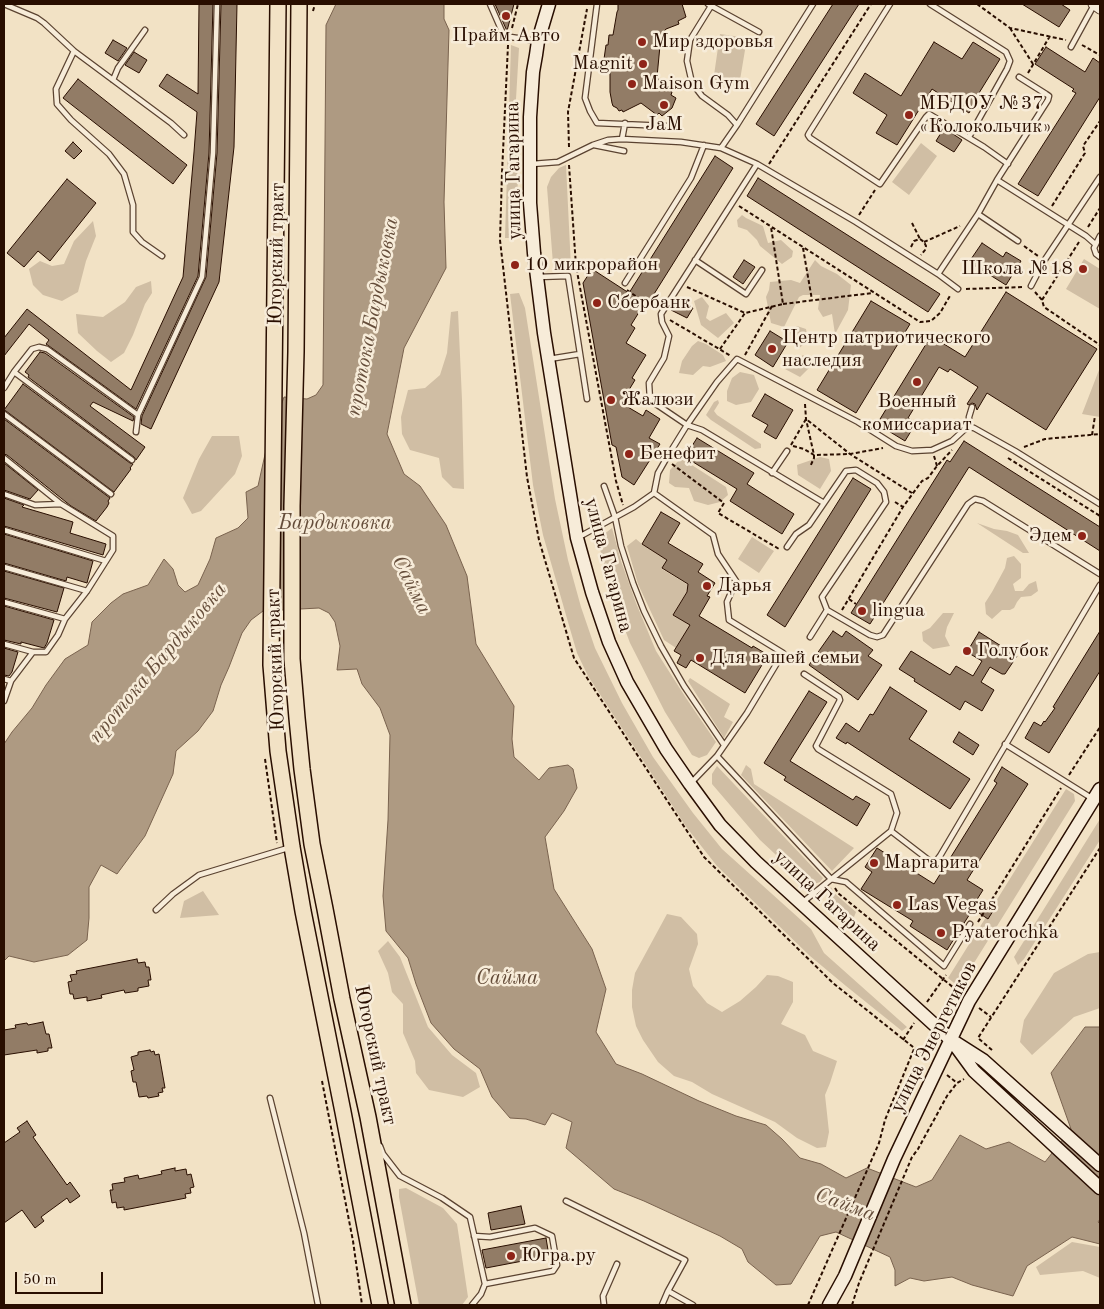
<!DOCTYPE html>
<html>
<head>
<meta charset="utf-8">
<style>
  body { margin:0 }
  #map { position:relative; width:1104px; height:1309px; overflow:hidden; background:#f2e2c5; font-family:"Old Standard TT",serif }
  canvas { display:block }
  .frame { position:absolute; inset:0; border:5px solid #290e00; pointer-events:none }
  .scale { position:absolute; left:15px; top:1272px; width:88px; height:22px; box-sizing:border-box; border:2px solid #290e00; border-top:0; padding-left:6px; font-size:15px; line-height:18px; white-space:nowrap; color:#290e00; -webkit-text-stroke:4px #f7ecd9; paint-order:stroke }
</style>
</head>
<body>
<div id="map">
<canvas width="1104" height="1309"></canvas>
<div class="frame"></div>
<div class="scale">50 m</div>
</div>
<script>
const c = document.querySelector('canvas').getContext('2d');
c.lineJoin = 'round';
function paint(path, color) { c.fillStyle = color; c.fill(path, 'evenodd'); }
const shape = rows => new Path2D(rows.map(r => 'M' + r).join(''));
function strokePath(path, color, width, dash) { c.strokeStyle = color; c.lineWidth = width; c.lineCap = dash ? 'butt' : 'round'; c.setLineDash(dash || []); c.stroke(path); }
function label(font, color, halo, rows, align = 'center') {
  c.font = font + ' "Old Standard TT",serif'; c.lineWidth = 5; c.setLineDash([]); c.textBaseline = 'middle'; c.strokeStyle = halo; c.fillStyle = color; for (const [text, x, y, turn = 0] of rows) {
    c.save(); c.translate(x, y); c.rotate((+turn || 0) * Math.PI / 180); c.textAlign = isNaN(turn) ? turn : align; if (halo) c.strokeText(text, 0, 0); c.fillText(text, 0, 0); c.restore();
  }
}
paint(shape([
  [720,34,747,38,739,86,713,82],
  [511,45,519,48,516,99,518,205,514,238,505,238],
  [921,143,937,156,909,195,892,182],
  [566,165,571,268,559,271,553,264,547,187,551,177,559,168],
  [742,215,746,218,763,226,768,243,781,240,793,251,792,257,782,264,760,246,757,240,747,230,738,227,737,220],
  [93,221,96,236,86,261,78,292,62,301,43,295,33,285,29,269,40,261,52,266,64,264,74,241],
  [1084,259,1100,269,1100,309,1066,289],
  [815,260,821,266,837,274,851,285,848,310,835,334,832,314,823,317,818,309,820,295,803,295,799,297,784,327,771,323,766,297,769,290,770,282,791,280,800,283],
  [151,281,152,293,145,304,133,335,124,353,111,362,97,351,78,333,76,314,103,317,125,302,136,287],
  [519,293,525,308,555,499,568,560,581,607,595,648,622,703,653,757,693,813,722,849,811,929,824,953,907,1027,902,1031,846,986,810,956,717,866,687,828,588,676,577,653,568,622,543,535,533,485,510,294],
  [702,297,709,306,706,318,710,321,726,313,734,323,718,338,701,325,694,301],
  [458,311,462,400,464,489,453,488,442,477,439,458,410,450,402,434,401,417,408,390,425,388,440,375,447,353,451,312],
  [797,326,806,329,808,341,798,349,793,344,790,331],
  [698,341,706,344,723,355,726,361,710,367,703,366,693,375,679,373,682,361,692,346],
  [803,355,813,364,800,377,785,369],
  [1099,370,1100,370,1100,417,1082,414],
  [740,372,754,375,759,389,751,402,736,405,727,401,727,391,732,378],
  [718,400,719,403,714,411,717,415,761,444,761,448,755,449,711,420,706,415,714,402],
  [212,436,239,436,242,456,235,474,201,511,192,514,183,498,199,459],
  [820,457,829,459,831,471,820,489,798,475,797,465],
  [679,460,684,460,726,487,728,495,720,502,708,505,694,501,689,488,675,487,669,483,670,470],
  [977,523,994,529,1007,531,1018,535,1029,553,1023,553],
  [612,528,621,561,636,603,656,651,686,698,716,742,707,755,699,758,692,755,665,712,630,643,615,603,599,546,599,538],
  [752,537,774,551,759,573,738,559],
  [636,539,642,544,667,560,662,569,690,586,673,615,690,625,676,648,664,640,638,584,627,546],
  [1014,556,1021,564,1021,578,1013,584,1015,591,1023,591,1029,584,1036,581,1038,591,1031,596,1021,597,1017,602,1014,608,1010,610,1002,610,992,619,986,614,985,603,992,592,1005,568,1007,558],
  [943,613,954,613,947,627,945,636,950,646,933,649,923,641,922,632,930,628],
  [690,678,730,704,724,717,733,722,724,738,688,681],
  [746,765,751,769,754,784,854,848,832,871,741,775],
  [717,766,823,878,820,882,811,885,804,881,760,840,712,784,712,774],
  [1066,789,1074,794,1075,801,959,987,948,978],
  [1100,819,1100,840,1024,959,1018,965,1014,957],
  [831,887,834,893,856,912,854,917,834,908,828,902,828,894],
  [203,891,219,915,180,918,184,901],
  [667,914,681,917,697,934,698,944,689,969,693,986,707,1003,722,1012,740,1001,756,987,767,975,778,976,793,982,793,1002,781,1024,805,1035,813,1051,837,1061,830,1083,825,1095,829,1132,826,1147,817,1148,797,1138,775,1122,712,1094,692,1082,674,1076,658,1062,643,1040,636,1026,632,1007,632,990,635,973],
  [388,941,400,957,428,1027,452,1055,476,1073,480,1087,463,1097,429,1090,416,1073,415,1061,403,1033,403,1004,392,992,388,973,378,951],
  [1100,952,1100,1008,1074,1017,1032,1055,1020,1042,1024,1020,1054,973,1088,954],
  [406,1188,443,1208,457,1224,468,1297,462,1305,419,1305,399,1197,399,1189],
  [1072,1242,1100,1247,1100,1278,1083,1271,1040,1275,1036,1267]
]), '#d0bea4');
const water = shape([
  [336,4,444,4,444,19,449,30,444,202,446,268,404,348,387,434,404,474,420,486,446,525,467,576,476,644,514,706,512,739,514,757,539,780,549,768,568,765,573,769,577,788,564,811,545,837,554,889,592,949,606,989,596,1032,616,1064,642,1074,699,1101,736,1116,766,1125,782,1139,800,1158,821,1164,846,1178,867,1168,916,1187,932,1180,960,1135,986,1149,1009,1142,1045,1162,1071,1129,1051,1073,1085,1027,1100,1027,1100,1219,1098,1222,1100,1224,1100,1244,1072,1237,1027,1266,1013,1296,972,1285,952,1277,924,1281,910,1278,895,1286,895,1270,890,1257,836,1232,820,1236,791,1284,776,1285,748,1262,742,1249,720,1236,644,1201,614,1189,566,1148,572,1122,552,1113,545,1125,526,1119,510,1118,492,1097,480,1069,454,1049,431,1023,416,984,408,958,386,931,383,896,388,820,390,735,380,708,362,684,357,669,337,670,340,646,335,622,329,613,319,608,263,611,251,620,242,633,229,667,221,685,213,711,198,731,176,751,173,774,145,836,117,874,101,865,89,887,89,918,87,940,68,955,34,962,9,956,4,961,4,744,12,732,32,708,46,685,65,659,88,645,92,622,111,603,123,594,148,585,164,559,173,569,178,585,185,592,198,585,210,559,216,538,238,528,248,518,246,492,258,486,268,441,284,397,307,399,316,395,323,385,326,25,336,4]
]);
paint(water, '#ae9a82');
strokePath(water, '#79624e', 1);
const building = shape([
  [199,4,213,4,209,153,198,276,136,409,49,346,46,344,49,340,29,324,4,356,4,338,27,309,131,390,183,277,194,152,197,112,159,86,167,74,198,94,199,4],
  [221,4,237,4,234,147,219,282,151,429,141,424,142,416,206,277,217,153,221,4],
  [495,4,514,4,507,31,495,4],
  [618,4,682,4,686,17,678,21,679,24,666,29,661,35,657,77,661,84,672,92,671,95,676,98,672,108,662,116,659,113,657,115,641,103,623,112,622,110,619,111,617,108,613,106,612,103,610,92,610,71,606,71,607,59,604,59,606,45,608,45,609,35,613,35,617,12,618,10,618,4],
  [833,4,859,4,774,136,756,124,833,4],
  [1022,4,1061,4,1070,10,1059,27,1022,4],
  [113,40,127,48,118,61,105,53,113,40],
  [934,42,962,59,973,42,1000,59,979,93,980,94,969,113,932,89,897,145,876,133,887,115,853,93,865,73,901,96,934,42],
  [1046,47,1085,72,1093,58,1100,63,1100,97,1038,196,1018,184,1076,93,1072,91,1074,89,1035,64,1046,47],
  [134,52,147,60,139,73,125,65,134,52],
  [78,79,187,165,173,184,63,98,78,79],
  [944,128,962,140,954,152,936,141,944,128],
  [73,142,82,151,74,159,65,151,73,142],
  [715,156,733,168,649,302,646,301,631,325,635,328,626,343,646,355,632,378,635,380,621,403,643,416,646,410,660,419,649,438,660,444,634,485,622,477,616,447,612,445,583,283,592,269,629,293,715,156],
  [758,178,940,294,928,312,747,196,758,178],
  [67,179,96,203,50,261,38,251,24,267,7,253,67,179],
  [982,243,1003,257,1006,252,1021,261,1006,285,969,262,982,243],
  [744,260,755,267,743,284,733,277,744,260],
  [1006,292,1097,349,1046,430,987,393,977,410,975,404,972,403,969,405,967,404,978,387,950,369,948,372,939,367,908,418,916,423,905,441,877,424,931,336,965,357,1006,292],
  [677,299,693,308,687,318,671,310,677,299],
  [871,301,910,324,856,413,817,390,871,301],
  [770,331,788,342,773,367,755,355,770,331],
  [40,352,45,353,134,417,133,421,93,402,90,406,145,447,136,460,134,457,28,377,29,375,25,372,40,352],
  [23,384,130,463,133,464,130,468,131,469,114,492,6,411,4,410,23,384],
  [765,394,793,410,776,439,764,432,768,425,752,416,765,394],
  [4,419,110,498,108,501,109,503,107,507,96,521,71,506,7,455,4,454,4,419],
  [697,438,754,473,747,484,794,514,782,534,730,501,737,489,685,457,697,438],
  [964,441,1100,527,1100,551,969,467,870,624,851,613,947,460,950,462,964,441],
  [4,463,38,490,30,499,4,490,4,463],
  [853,478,871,489,785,627,767,615,853,478],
  [4,498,24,505,22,507,73,522,70,533,106,544,103,555,4,526,4,498],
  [661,512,680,523,668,543,703,564,698,572,715,583,707,596,710,597,699,616,752,648,753,646,768,655,745,693,691,660,686,668,677,663,681,655,674,651,690,625,673,615,687,592,688,584,662,568,667,560,642,544,661,512],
  [4,534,93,561,87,583,67,577,66,581,4,563,4,534],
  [4,571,64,588,57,612,4,598,4,571],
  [4,606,54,620,47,643,44,648,21,642,21,644,4,640,4,606],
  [833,631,842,637,846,631,873,650,868,656,882,665,858,700,809,665,833,631],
  [1100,631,1100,671,1049,753,1025,738,1034,722,1041,726,1044,721,1045,722,1055,708,1053,707,1100,631],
  [979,632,1017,656,1005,674,1002,674,990,667,981,682,994,690,982,711,965,701,960,710,914,681,915,679,899,669,911,651,950,675,956,666,973,676,982,661,967,652,979,632],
  [4,648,18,652,12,672,9,676,4,675,4,648],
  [890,687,927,711,909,739,970,779,950,809,847,742,846,744,836,738,846,723,859,732,870,714,873,715,890,687],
  [809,691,827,702,790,761,853,800,856,796,870,804,857,826,784,780,786,777,764,763,809,691],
  [959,732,979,745,973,755,953,742,959,732],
  [1002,767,1028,784,967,880,983,890,976,901,993,911,988,919,973,909,947,950,910,926,913,921,861,889,872,872,865,867,877,848,934,884,997,783,994,781,1002,767],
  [137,959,138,963,145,962,146,967,149,967,151,980,148,980,149,986,138,988,138,991,125,993,124,990,101,995,102,998,87,1001,87,997,74,999,73,994,70,994,68,982,72,981,70,975,77,974,76,971,137,959],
  [43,1022,46,1034,49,1034,52,1048,48,1048,48,1051,37,1053,37,1050,4,1055,4,1030,16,1028,15,1025,27,1023,28,1025,43,1022],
  [150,1050,151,1052,154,1051,155,1055,159,1054,165,1088,162,1088,163,1092,158,1093,159,1096,148,1098,147,1096,139,1097,136,1082,133,1082,131,1071,134,1070,131,1057,138,1055,138,1052,150,1050],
  [27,1121,36,1135,33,1137,67,1185,70,1182,80,1196,70,1203,67,1198,41,1217,44,1221,35,1228,22,1210,4,1223,4,1143,20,1132,17,1128,27,1121],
  [175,1168,175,1171,186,1169,187,1175,191,1174,194,1187,190,1188,191,1193,185,1194,186,1198,124,1210,124,1207,117,1208,116,1202,112,1203,110,1190,113,1190,112,1184,125,1182,124,1178,138,1175,139,1179,162,1174,161,1171,175,1168],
  [521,1206,525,1224,491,1230,488,1213,521,1206],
  [546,1238,549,1256,486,1268,482,1250,546,1238]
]);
paint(building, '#927c66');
strokePath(building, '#290e00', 1);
const lane = shape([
  [4,4,37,18,44,23,74,51,171,123,184,135],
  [490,4,504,36,537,41],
  [597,4,585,98,590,111,597,123,667,126],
  [708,4,759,32],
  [890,4,809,133,808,135,810,138,880,184,926,117,929,114,984,147,1008,164],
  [930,4,1006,52,1010,61,1007,69,969,137],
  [711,6,690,40,687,61,692,83,702,96,728,115,737,125],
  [1071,47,1094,5],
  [74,51,56,89,57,104,71,120,109,154,124,174,133,205,133,232,142,242,162,256],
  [113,80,118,68,145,30],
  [622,139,625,123],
  [594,145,624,151],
  [721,148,737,125,813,4],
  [532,164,558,162,593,145,608,140,622,139,681,142,721,148,757,164],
  [997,180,1086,236,1095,244],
  [978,214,1018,241],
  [1100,236,1094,248,1096,254,1100,257],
  [695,260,746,294,762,270],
  [938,274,978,214,997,180,1048,100,1049,96,1046,94,1019,77],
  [538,277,568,276,587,399],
  [625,283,691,178,704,145],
  [1031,286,1044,261,1100,177],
  [549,359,580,354],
  [14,372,132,460],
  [4,388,14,372,32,349,39,347,47,349,138,415],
  [4,414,111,494],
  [969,427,969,417,972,407],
  [136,432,138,415,202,277,213,153,217,4],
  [4,458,61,504],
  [772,473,787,451],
  [604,486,615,517,621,546,633,583,644,611,661,646,684,686,724,745],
  [654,493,713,535,718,554,736,581,727,602,729,620,783,653,747,713,717,756,691,783],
  [4,494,35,505,61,504,113,536,113,550,87,591,65,619,58,635,46,652,33,652,11,681,4,679],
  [824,503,702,430,687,425,650,400,649,383,664,358,669,336,662,322,661,314,757,164,856,222,938,274,958,289],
  [4,530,106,561],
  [579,537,634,507,654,493,658,473,666,459,687,425,717,382,737,359,858,422,896,446,912,451,932,450,952,441,964,430,969,427,974,428,1015,451,1100,504],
  [787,547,796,534,809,525,846,471,856,470,877,483,884,492,886,502,822,597,827,610,810,637],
  [4,567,87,591],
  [4,602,65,619],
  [827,610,870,635,877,637,883,635,968,504,975,499,983,501,1100,574],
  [4,644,33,652],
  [4,701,11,681],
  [1005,744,1093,799],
  [717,756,831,879,846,882,944,966,970,924],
  [891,831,930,861,936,861,940,856,1100,585],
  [803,902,891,831,897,813,891,794,818,749,816,746,840,700,839,697,804,674],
  [156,910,173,894,199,875,288,848],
  [270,1098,304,1233,318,1305],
  [380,1146,383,1154,400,1176,442,1198,470,1217,485,1284,481,1294,472,1305],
  [566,1201,685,1260,668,1291,662,1305],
  [474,1236,490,1237,535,1228,552,1236,557,1265,553,1271,485,1284],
  [668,1291,693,1305],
  [604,1305,603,1296,617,1264]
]);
const street = shape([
  [1093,4,1100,9]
]);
const secondary = shape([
  [549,4,538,41,536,55,533,72,530,117,530,203,534,253,544,333,577,538,592,592,609,642,627,682,666,749,690,784,720,825,756,862,950,1039,983,1060,1100,1165],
  [955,1045,974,1071,1100,1188],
  [829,1305,845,1276,894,1159,969,1001,1100,789]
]);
const primary = shape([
  [278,4,271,665,278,751,292,847,303,911,343,1112,380,1305],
  [299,4,296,352,292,506,292,659,297,718,302,769,312,844,325,909,342,999,368,1117,403,1305]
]);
strokePath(lane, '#5b4331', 7);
strokePath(street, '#5b4331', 11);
strokePath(secondary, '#290e00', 15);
strokePath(primary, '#290e00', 18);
strokePath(shape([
  [977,4,1010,28,1066,40],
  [313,11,315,4],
  [512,28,518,4],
  [1010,28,1033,64],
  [508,45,502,173,500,240,527,477,539,540,574,658,704,857,833,983,928,1059],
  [1082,45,1100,55],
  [1028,73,1050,36],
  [569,147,568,112,587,9],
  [769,164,871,4],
  [569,165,576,266,616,481,623,505],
  [739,206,920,322,931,321,940,313,951,294],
  [1052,206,1085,153,1083,146,1100,121],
  [859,215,875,190],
  [912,223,920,239],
  [1088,227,1100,208],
  [924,242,960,226],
  [1024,246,1038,256],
  [911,247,914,241,920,239,924,242,926,246,925,250,921,255],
  [803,248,812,300],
  [687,287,745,313,783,304,771,227],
  [966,289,1023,287],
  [627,290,654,309],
  [1035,292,1042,300,1044,307,1100,345],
  [1042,300,1079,242],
  [783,304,872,293],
  [670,320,731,356],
  [720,349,745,313],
  [745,355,772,306],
  [805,404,806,419,814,455,814,458,810,467],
  [1092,435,1095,416],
  [791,445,806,419,850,454,912,493],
  [793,446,804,449,814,455,850,454,883,448],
  [1024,447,1045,439,1100,434],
  [934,456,937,466],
  [1008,458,1100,516],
  [672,464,724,503,718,513,779,549],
  [895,502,903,507],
  [849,599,856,604],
  [842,610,903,507,922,481,928,478,937,466,952,450],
  [265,759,277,843],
  [1069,775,1100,727],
  [835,888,838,893,960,993],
  [978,922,1061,788],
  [927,1002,946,975],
  [979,1008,991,1017],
  [903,1040,914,1023],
  [992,1050,978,1038,1100,848],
  [947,1075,957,1083],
  [322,1081,353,1241,362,1305],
  [808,1305,879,1143,885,1120,914,1049],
  [852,1305,859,1283,912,1157,918,1149,947,1096,957,1083,964,1079]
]), '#290e00', 2, [4, 2.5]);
strokePath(lane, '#f7ecd9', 4.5);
strokePath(street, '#f7ecd9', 9);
strokePath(secondary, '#f7ecd9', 12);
strokePath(primary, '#f2e2c5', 15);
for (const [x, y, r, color] of [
  [506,16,5,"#8f2418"],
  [642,42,5,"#8f2418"],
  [643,64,5,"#8f2418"],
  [632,84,5,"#8f2418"],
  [664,105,5,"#8f2418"],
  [909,115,5,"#8f2418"],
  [515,265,5,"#8f2418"],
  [1083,269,5,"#8f2418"],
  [597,303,5,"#8f2418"],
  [772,349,5,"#8f2418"],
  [917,382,5,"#8f2418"],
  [611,400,5,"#8f2418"],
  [629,454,5,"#8f2418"],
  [1082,536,5,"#8f2418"],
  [707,586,5,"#8f2418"],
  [862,611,5,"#8f2418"],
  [967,651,5,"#8f2418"],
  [700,658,5,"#8f2418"],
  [874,863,5,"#8f2418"],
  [897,905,5,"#8f2418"],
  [941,933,5,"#8f2418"],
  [511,1256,5,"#8f2418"]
]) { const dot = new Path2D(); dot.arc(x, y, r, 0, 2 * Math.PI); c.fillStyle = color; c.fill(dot); strokePath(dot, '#f7ecd9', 2); }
label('20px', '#290e00', '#f7ecd9', [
  ["Прайм Авто",506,36,"center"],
  ["Мир здоровья",652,42],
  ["Magnit",633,64,"right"],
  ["Maison Gym",642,84],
  ["МБДОУ №37",919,104],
  ["«Колокольчик»",919,127],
  ["JaM",664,125,"center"],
  ["10 микрорайон",525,265],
  ["Школа №18",1073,269,"right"],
  ["Сбербанк",607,303],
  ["Центр патриотического",782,338],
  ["наследия",782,361],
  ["Жалюзи",621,400],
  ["Военный",917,402,"center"],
  ["комиссариат",917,425,"center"],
  ["Бенефит",639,454],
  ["Эдем",1072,536,"right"],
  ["Дарья",717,586],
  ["lingua",872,611],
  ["Голубок",977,651],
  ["Для вашей семьи",710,658],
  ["Маргарита",884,863],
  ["Las Vegas",907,905],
  ["Pyaterochka",951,933],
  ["Югра.ру",521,1256]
], 'left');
label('20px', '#290e00', '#f7ecd9', [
  ["улица Гагарина",514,171,-91],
  ["Югорский тракт",277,254,-89],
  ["улица Гагарина",608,565,75],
  ["Югорский тракт",276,660,-92],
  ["улица Гагарина",827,901,43],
  ["улица Энергетиков",934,1037,-63],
  ["Югорский тракт",375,1055,78]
]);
label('italic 21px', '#654d3a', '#f7ecd9', [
  ["протока Бардыковка",373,317,-79],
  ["Бардыковка",335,523],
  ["Сайма",411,585,63],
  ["протока Бардыковка",158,663,-50],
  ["Сайма",507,978],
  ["Сайма",845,1205,20]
]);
</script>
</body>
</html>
